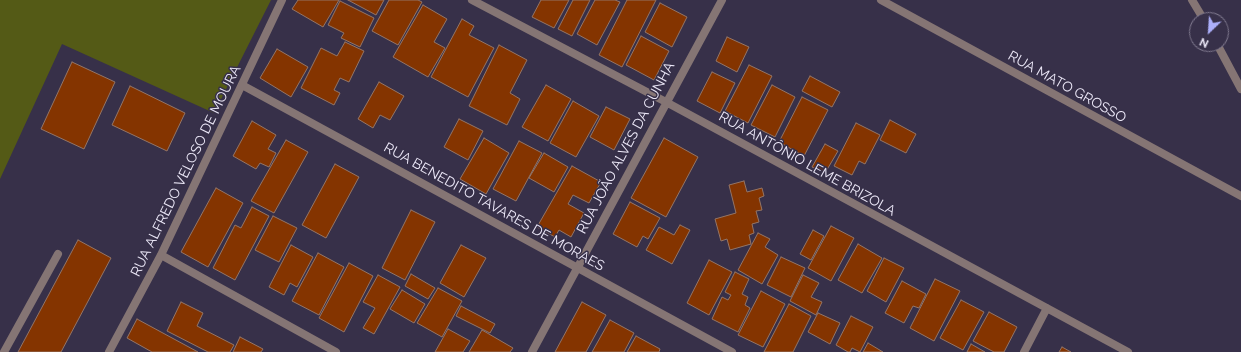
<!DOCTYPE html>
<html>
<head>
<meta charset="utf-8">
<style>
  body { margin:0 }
  #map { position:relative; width:1241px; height:352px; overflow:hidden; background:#373049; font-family:Raleway,sans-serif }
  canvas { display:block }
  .north { position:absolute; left:1189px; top:12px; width:40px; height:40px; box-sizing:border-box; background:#373049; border:1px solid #807a8f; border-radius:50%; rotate:205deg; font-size:11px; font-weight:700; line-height:16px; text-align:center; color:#ede9f9 }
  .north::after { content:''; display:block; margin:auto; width:14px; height:18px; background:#acaffb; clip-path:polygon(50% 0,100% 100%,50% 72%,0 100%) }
</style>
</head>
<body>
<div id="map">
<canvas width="1241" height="352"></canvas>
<div class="north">N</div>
</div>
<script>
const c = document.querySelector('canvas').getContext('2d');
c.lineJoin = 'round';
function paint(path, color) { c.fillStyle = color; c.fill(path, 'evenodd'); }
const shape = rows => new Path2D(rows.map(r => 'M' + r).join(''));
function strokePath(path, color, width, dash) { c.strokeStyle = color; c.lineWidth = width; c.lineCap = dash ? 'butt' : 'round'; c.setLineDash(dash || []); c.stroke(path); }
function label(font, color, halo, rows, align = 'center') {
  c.font = font + ' Raleway,sans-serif'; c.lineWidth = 3; c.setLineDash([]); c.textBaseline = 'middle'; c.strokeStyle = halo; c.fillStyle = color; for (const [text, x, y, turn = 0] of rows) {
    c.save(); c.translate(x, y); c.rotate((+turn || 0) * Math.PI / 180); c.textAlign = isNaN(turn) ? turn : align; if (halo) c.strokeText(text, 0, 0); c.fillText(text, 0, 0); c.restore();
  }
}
paint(shape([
  [0,0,271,0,214,113,62,44,0,179]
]), '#545a16');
const building = shape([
  [298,0,339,0,323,27,292,9,298,0],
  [348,0,384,0,376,15,348,0],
  [389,0,418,0,422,2,398,45,372,31,389,0],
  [541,0,569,0,554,28,532,17,541,0],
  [573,0,590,0,572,36,558,29,573,0],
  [595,0,615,0,620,2,597,45,577,34,595,0],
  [627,0,656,0,622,67,599,55,627,0],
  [340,1,374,18,360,47,341,38,344,33,328,25,340,1],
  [660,3,687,17,672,47,645,32,660,3],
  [423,5,447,19,434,42,445,48,428,77,393,57,423,5],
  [462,19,474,26,469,35,494,48,468,97,431,77,462,19],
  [641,36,669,51,654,80,626,65,641,36],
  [727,37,749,47,737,72,716,61,727,37],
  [345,42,364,51,349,82,340,78,334,90,340,93,334,105,301,88,321,48,337,56,345,42],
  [499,45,527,60,510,93,520,99,507,125,469,106,499,45],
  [277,49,308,67,291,97,260,78,277,49],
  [72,62,115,82,84,149,41,129,72,62],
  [749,65,772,76,748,123,725,111,749,65],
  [712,72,735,83,720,113,697,101,712,72],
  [810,76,840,92,832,107,802,91,810,76],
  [379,82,404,96,390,120,380,115,373,128,358,119,379,82],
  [546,85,571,99,548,141,522,127,546,85],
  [772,85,795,97,775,137,751,125,772,85],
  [130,86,185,113,167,151,112,125,130,86],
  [802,97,828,110,804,156,779,142,802,97],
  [573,101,599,116,576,157,550,143,573,101],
  [606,107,630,119,614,150,590,137,606,107],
  [459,119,483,131,468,160,444,147,459,119],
  [890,120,916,134,906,153,880,140,890,120],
  [252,121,276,135,268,149,276,153,269,167,260,163,256,169,233,156,252,121],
  [856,123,880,135,865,164,859,161,852,175,834,166,856,123],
  [484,138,509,153,486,194,460,179,484,138],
  [664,138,698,157,666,217,631,198,664,138],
  [286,140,308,152,274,213,251,201,286,140],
  [519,141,542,153,516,201,493,189,519,141],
  [825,144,838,151,825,173,812,167,825,144],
  [544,153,568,167,554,192,529,178,544,153],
  [335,164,359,177,326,238,302,225,335,164],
  [572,166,601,182,589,203,573,195,568,204,584,213,571,237,559,230,555,237,537,227,572,166],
  [744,181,747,192,762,188,764,196,759,198,762,210,756,211,759,222,752,224,754,233,749,235,751,244,730,250,727,239,721,241,715,219,736,213,729,185,744,181],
  [216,188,243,203,208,267,181,252,216,188],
  [630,202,660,218,648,239,643,236,637,247,613,234,630,202],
  [252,207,269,216,235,280,213,268,235,225,241,228,252,207],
  [411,210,435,222,405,280,382,268,411,210],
  [273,216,297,228,279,262,255,250,273,216],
  [680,225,690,230,672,264,646,250,659,227,674,235,680,225],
  [831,226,854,238,831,281,808,268,831,226],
  [813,230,824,236,811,260,800,254,813,230],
  [758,233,770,239,765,247,778,255,762,284,738,270,758,233],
  [78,240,111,258,61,352,18,352,78,240],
  [858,244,882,258,862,293,838,280,858,244],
  [291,245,313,257,297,287,290,283,284,295,269,287,291,245],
  [461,245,486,258,464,297,440,283,461,245],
  [318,253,344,267,319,315,292,301,318,253],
  [781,257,805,268,791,297,767,285,781,257],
  [884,258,904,268,886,302,867,291,884,258],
  [709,260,732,272,709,315,687,303,709,260],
  [349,263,373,276,344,332,319,318,349,263],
  [735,272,749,279,742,294,748,297,745,305,750,308,738,332,712,319,722,297,728,300,731,295,725,292,735,272],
  [411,274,435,288,428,299,405,286,411,274],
  [378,275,400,287,374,334,363,328,375,308,363,302,378,275],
  [803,275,819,283,811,297,822,302,816,315,790,301,803,275],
  [935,279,960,291,934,341,910,328,935,279],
  [902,281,926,294,919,308,913,306,904,323,885,313,902,281],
  [438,288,462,301,442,337,417,323,438,288],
  [402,290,425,304,414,323,390,309,402,290],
  [761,291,785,304,763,347,738,335,761,291],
  [961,300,984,312,963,350,940,338,961,300],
  [181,302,203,313,197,326,234,345,230,352,208,352,167,331,181,302],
  [582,302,606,315,586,352,555,352,582,302],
  [789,304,811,316,793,352,764,352,789,304],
  [461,306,495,324,490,333,456,316,461,306],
  [989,312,1017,327,1004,352,994,352,973,341,989,312],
  [818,313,840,323,830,344,808,332,818,313],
  [851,316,873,327,860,352,852,348,850,352,848,352,836,345,851,316],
  [137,319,198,352,152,352,127,338,137,319],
  [610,320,634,333,624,352,592,352,610,320],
  [448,329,470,341,463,352,435,352,448,329],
  [482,330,513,348,510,352,469,352,482,330],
  [636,336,660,349,659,352,627,352,636,336],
  [240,337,263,349,261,352,233,352,240,337],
  [868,343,883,352,863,352,868,343],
  [971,344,985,352,967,352,971,344],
  [1062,347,1071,352,1059,352,1062,347]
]);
paint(building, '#843400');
strokePath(building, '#947566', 1);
strokePath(shape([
  [4,352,58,254]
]), '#857574', 8);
strokePath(shape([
  [472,0,666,102,1128,352],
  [881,0,1241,196],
  [1192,0,1204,20],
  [1217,44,1241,89],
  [242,85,732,352],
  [161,255,336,352],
  [109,352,161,255,282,0],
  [532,352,722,0],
  [1024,352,1047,308]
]), '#857574', 8);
label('14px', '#ede9f9', '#373049', [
  ["RUA MATO GROSSO",1067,87,29],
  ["RUA JOÃO ALVES DA CUNHA",626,148,-62],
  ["RUA ANTÔNIO LEME BRIZOLA",807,164,29],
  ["RUA ALFREDO VELOSO DE MOURA",186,171,-64],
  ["RUA BENEDITO TAVARES DE MORAES",494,207,29]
]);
</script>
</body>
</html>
